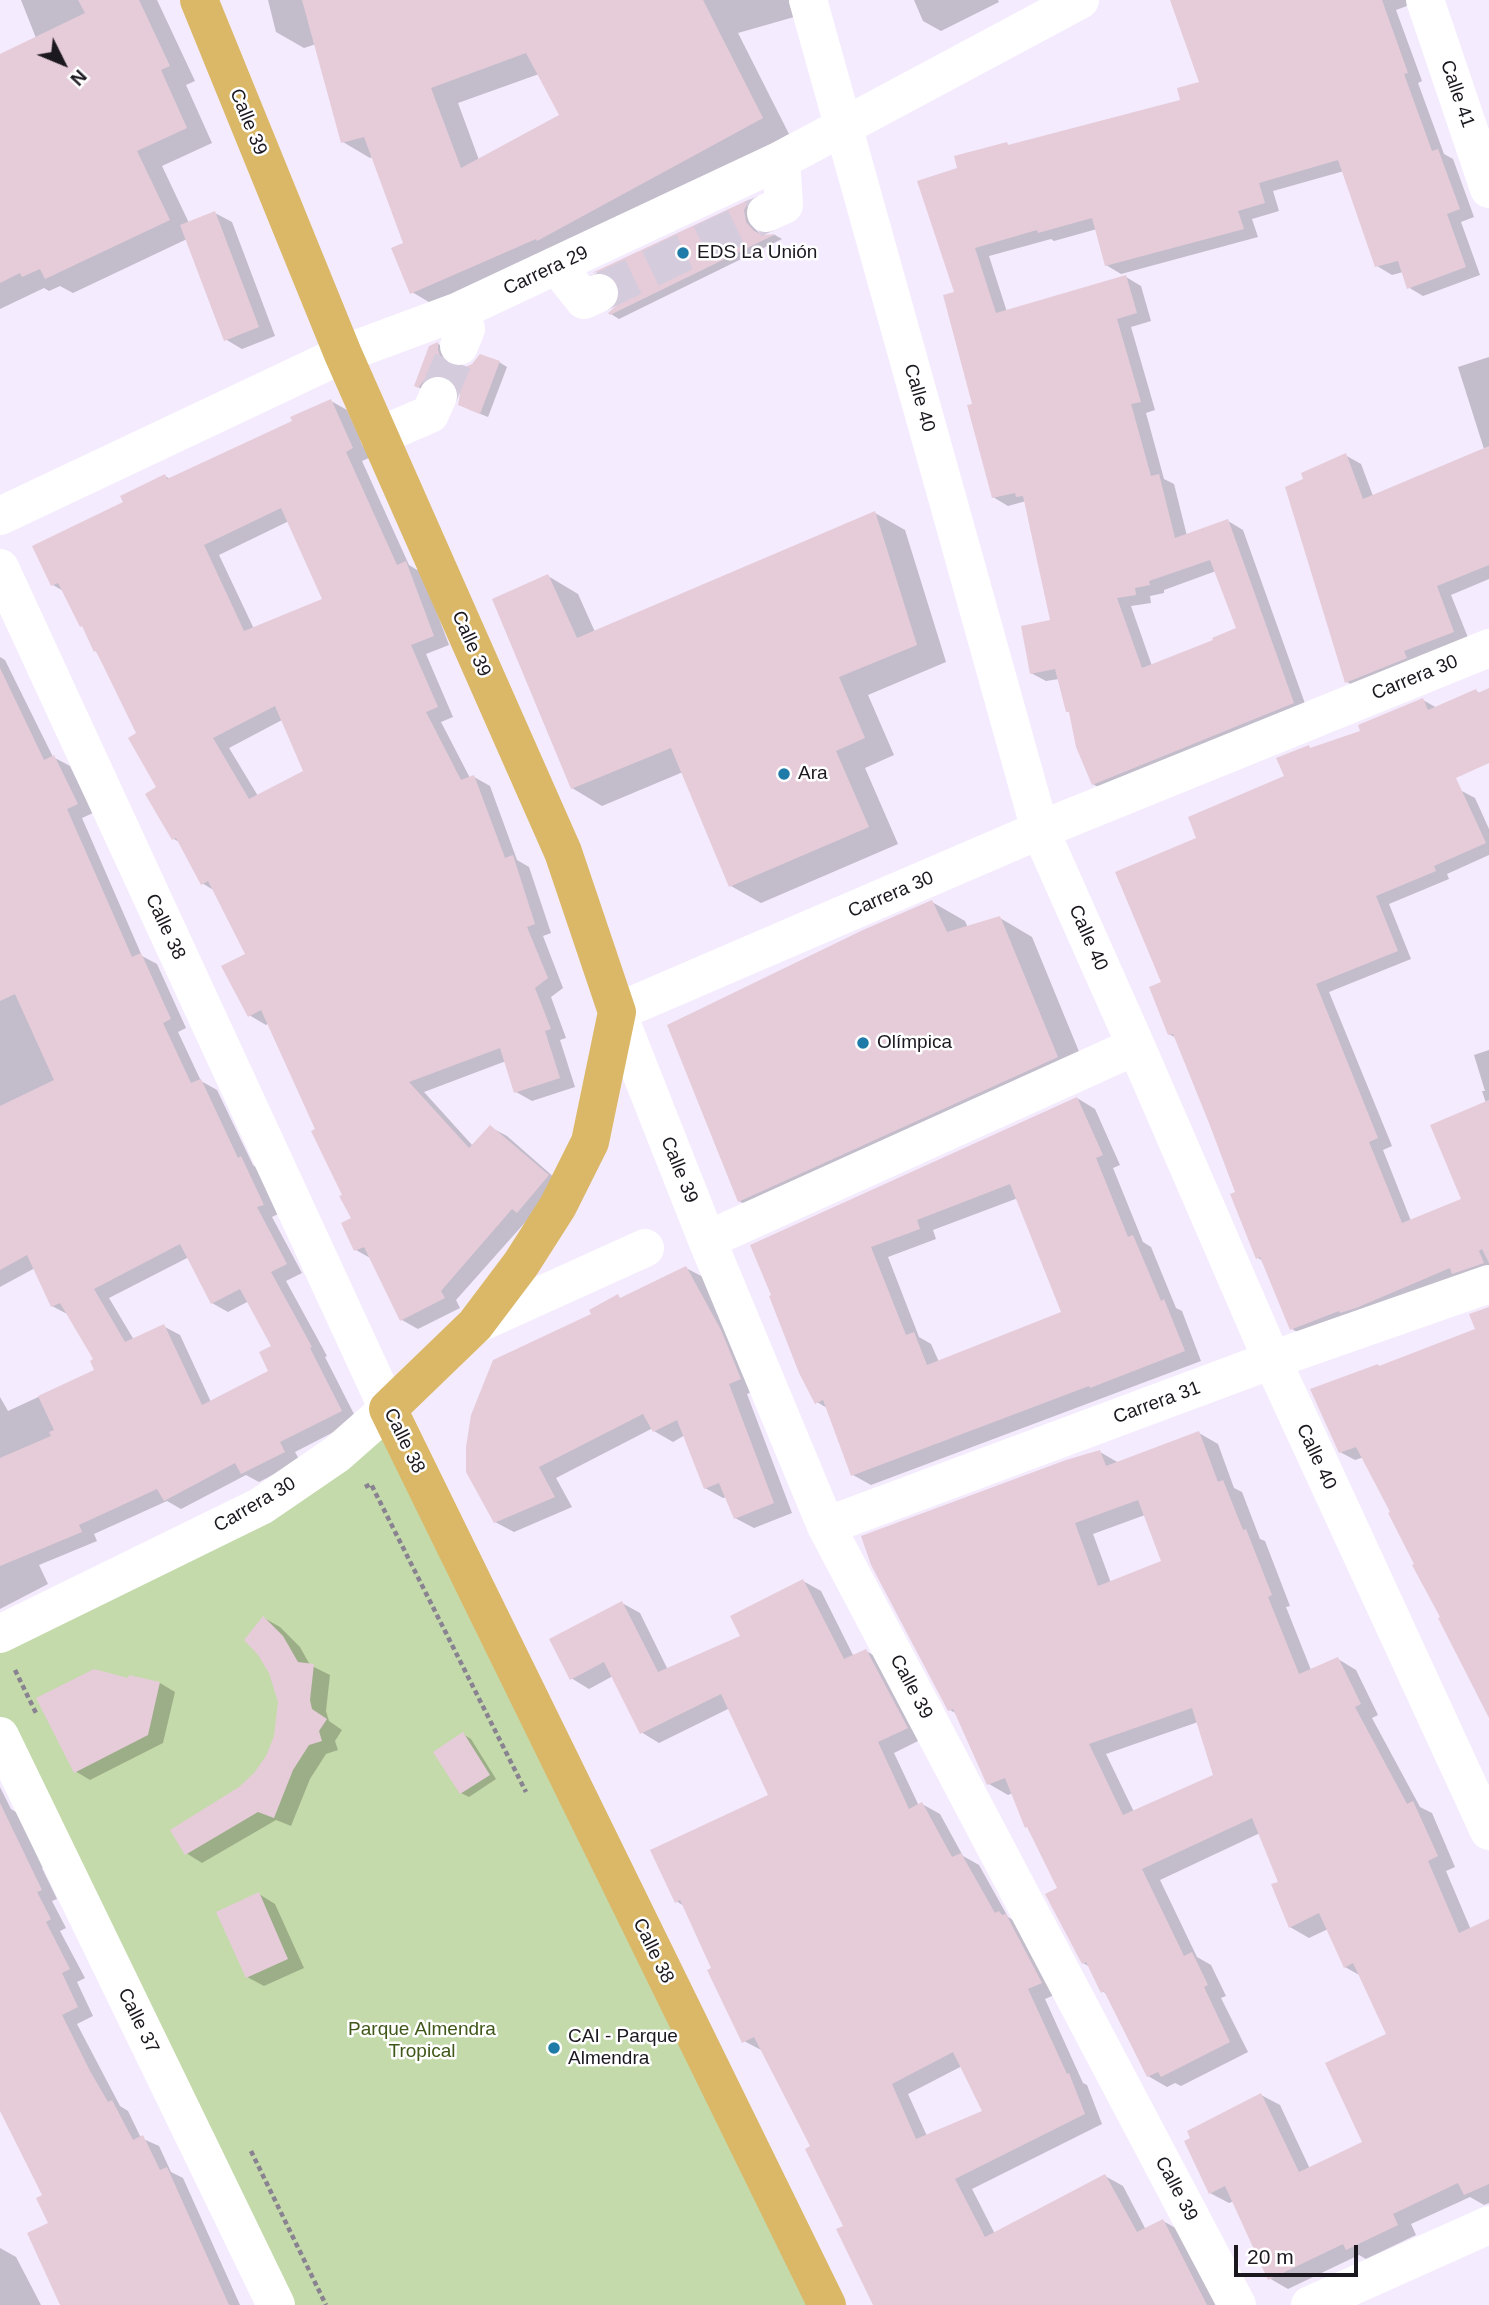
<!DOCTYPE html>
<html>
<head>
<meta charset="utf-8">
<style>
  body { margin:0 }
  #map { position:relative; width:1489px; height:2305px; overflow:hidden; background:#f4ebfe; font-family:Arial,sans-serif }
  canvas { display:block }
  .north { position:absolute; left:28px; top:28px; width:70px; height:70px; -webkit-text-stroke:5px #fff; paint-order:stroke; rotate:133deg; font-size:19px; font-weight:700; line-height:28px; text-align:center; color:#1c1820 }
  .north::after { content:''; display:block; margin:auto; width:24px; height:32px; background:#1c1820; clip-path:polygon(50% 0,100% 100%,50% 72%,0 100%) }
  .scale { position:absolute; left:1234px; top:2245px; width:124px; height:32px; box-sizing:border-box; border:4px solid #1c1820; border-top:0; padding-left:9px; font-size:21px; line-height:24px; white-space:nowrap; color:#1c1820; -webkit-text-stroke:5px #fff; paint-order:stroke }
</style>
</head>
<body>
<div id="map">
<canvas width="1489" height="2305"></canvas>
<div class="north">N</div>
<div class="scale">20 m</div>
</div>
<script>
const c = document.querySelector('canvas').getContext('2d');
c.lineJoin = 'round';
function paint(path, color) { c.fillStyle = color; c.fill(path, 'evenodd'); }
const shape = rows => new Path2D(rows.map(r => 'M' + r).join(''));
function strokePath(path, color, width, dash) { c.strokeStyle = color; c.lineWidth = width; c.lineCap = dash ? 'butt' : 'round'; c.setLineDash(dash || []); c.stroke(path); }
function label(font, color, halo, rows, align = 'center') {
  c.font = font + ' Arial,sans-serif'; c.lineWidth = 5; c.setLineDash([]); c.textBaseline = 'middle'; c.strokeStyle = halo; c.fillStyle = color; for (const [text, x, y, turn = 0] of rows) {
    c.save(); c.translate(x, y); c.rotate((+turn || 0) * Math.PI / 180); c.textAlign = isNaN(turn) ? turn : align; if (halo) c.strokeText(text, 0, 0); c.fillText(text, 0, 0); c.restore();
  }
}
paint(shape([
  [388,1409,827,2305,276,2305,0,1736,0,1634,261,1505]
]), '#c4daab');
paint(shape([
  [21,0,157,0,195,81,186,85,212,143,162,166,189,223,215,213,232,222,275,336,242,349,225,339,187,239,73,293,60,286,49,291,44,288,0,309,0,55,36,38],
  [268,0,789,0,794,17,738,33,789,134,566,256,439,308,412,292,405,244,373,157,370,158,343,142,316,44,304,48,276,32],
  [539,74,561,116,479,160,458,103],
  [914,0,998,0,999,2,941,31,923,21],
  [1172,0,1414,0,1415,3,1396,10,1422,81,1418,83,1444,154,1453,159,1474,217,1461,222,1480,275,1423,296,1408,287,1403,272,1392,275,1377,266,1344,171,1273,191,1279,211,1252,219,1258,237,1121,274,1106,265,1097,229,1054,241,1051,239,989,256,1007,312,1126,277,1141,286,1151,321,1131,327,1155,410,1146,413,1164,479,1174,484,1187,536,1228,521,1243,530,1308,712,1108,793,1093,784,1059,679,1046,681,1031,673,1052,622,1026,501,1008,506,993,497,974,405,956,293,959,170,1006,144,1010,146,1182,101,1201,83],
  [1216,571,1238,629,1215,641,1152,666,1131,606,1151,603,1150,596,1164,593,1164,590],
  [750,201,757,205,752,215,754,228,763,236,775,235,782,239,619,319,611,314,619,306,622,296,621,284,611,275,602,276,596,273],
  [438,344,445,348,445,355,449,365,453,368,463,369,499,362,507,367,488,417,468,409,458,383,453,379,444,378,433,383,426,391,416,386],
  [1489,357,1489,579,1451,595,1469,640,1362,690,1347,682,1345,455,1361,464,1373,496,1484,449,1458,367],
  [331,401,347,410,369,458,362,461,409,565,422,573,449,645,426,654,453,717,441,722,470,778,474,777,490,786,517,860,529,867,551,933,543,936,563,988,551,997,566,1038,560,1040,575,1087,532,1101,516,1092,506,1061,424,1092,473,1146,490,1127,507,1136,564,1186,529,1218,456,1300,460,1308,418,1329,402,1320,372,1259,356,1250,353,1219,344,1195,269,1023,266,1025,249,1015,247,955,215,891,202,883,181,843,174,839,159,788,139,733,65,592,53,585,125,503,165,476,170,479,294,421],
  [289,521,324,600,254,629,219,555],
  [282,720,305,772,258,796,229,748],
  [875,513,905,530,946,662,868,695,894,755,865,768,898,844,761,903,731,886,683,772,602,806,572,788,548,576,578,594,595,632],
  [0,657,5,660,53,757,70,766,93,813,82,818,142,956,157,964,186,1028,178,1032,201,1081,217,1090,253,1165,257,1168,278,1214,272,1217,302,1273,286,1281,327,1356,325,1357,357,1420,295,1452,300,1461,259,1482,246,1475,181,1509,167,1501,94,1534,97,1541,39,1565,48,1584,0,1609,0,1397,8,1411,97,1370,95,1360,69,1315,52,1306,35,1268,0,1287],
  [189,1257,212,1303,228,1312,249,1301,274,1347,270,1372,211,1402,180,1335,163,1326,134,1340,109,1298],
  [1489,690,1489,739,1376,788,1460,790,1475,798,1489,829,1489,855,1447,874,1449,879,1389,904,1411,959,1329,992,1392,1146,1383,1150,1411,1221,1463,1200,1486,1103,1482,1091,1485,1091,1474,1055,1489,1050,1489,1271,1306,1337,1292,1329,1263,1261,1258,1258,1237,1193,1176,1038,1169,1034,1164,983,1199,839,1286,777,1308,747,1312,749,1362,732,1423,700,1437,708,1476,691,1481,694],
  [932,902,965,921,968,928,1000,918,1032,937,1089,1076,772,1219,739,1201],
  [1077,1098,1095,1109,1120,1165,1113,1168,1143,1242,1151,1247,1176,1308,1182,1311,1201,1361,871,1485,853,1475,827,1408,817,1402,752,1246],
  [1018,1198,1064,1313,939,1362,931,1344,919,1337,888,1257,936,1239,933,1230],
  [686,1268,705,1278,758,1389,747,1394,792,1513,754,1528,735,1518,727,1497,723,1498,705,1488,685,1435,673,1442,654,1431,653,1428,556,1478,572,1507,514,1532,495,1522,593,1314,617,1296,622,1299],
  [1489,1325,1489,1714,1364,1457,1355,1460,1340,1452,1381,1367],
  [1199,1433,1218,1444,1234,1488,1242,1492,1260,1539,1265,1541,1290,1606,1286,1607,1311,1670,1338,1659,1356,1670,1378,1715,1372,1718,1420,1807,1432,1813,1455,1867,1446,1871,1471,1930,1489,1923,1489,2203,1484,2205,1470,2197,1411,2224,1416,2235,1366,2259,1359,2255,1288,2289,1269,2278,1234,2201,1229,2203,1210,2193,1261,2095,1280,2105,1310,2169,1365,2143,1389,2035,1361,1976,1345,1967,1328,1929,1309,1938,1290,1927,1280,1882,1260,1833,1160,1880,1197,1957,1211,1965,1226,1996,1221,1998,1248,2052,1181,2086,1175,2083,1167,2087,1148,2076,1108,1995,1102,1991,1090,1967,1083,1963,1059,1889,1013,1793,1008,1795,989,1784,957,1714,950,1710,1100,1452,1119,1463],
  [1145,1515,1163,1562,1111,1583,1093,1534],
  [1198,1722,1215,1776,1134,1812,1106,1754],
  [803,1581,821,1591,854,1657,866,1651,884,1661,924,1738,894,1753,919,1806,922,1804,940,1814,963,1856,979,1865,1008,1917,1023,1926,1059,1993,1045,1999,1083,2083,1087,2085,1102,2124,972,2189,995,2234,1105,2176,1123,2186,1146,2230,1163,2221,1181,2231,1218,2305,875,2305,812,2147,763,2051,744,2041,684,1906,676,1901,771,1795,730,1708,659,1743,641,1732,613,1676,589,1689,571,1678,622,1603,640,1613,668,1670,742,1637],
  [962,2066,984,2112,927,2136,908,2094],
  [264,1618,280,1627,300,1647,310,1665,330,1675,326,1711,329,1721,342,1730,335,1741,338,1750,326,1754,310,1779,291,1826,276,1820,202,1863,186,1853,240,1789,255,1774,268,1756,275,1736,280,1702],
  [130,1677,160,1683,175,1692,163,1743,90,1780,75,1771],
  [463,1734,471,1739,496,1779,469,1797,461,1793],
  [0,1787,11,1809,23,1816,48,1865,42,1868,57,1899,52,1901,66,1928,60,1931,85,1978,77,1982,93,2016,77,2024,120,2106,128,2111,141,2138,159,2146,171,2172,183,2178,240,2305,90,2305,97,2301,0,2107],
  [259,1894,275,1904,304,1968,264,1986,247,1977],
  [0,2248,16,2257,41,2305,0,2305]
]), '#0003');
paint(shape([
  [78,0,139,0,170,66,161,70,187,128,137,151,170,220,45,279,40,269,22,277,20,273,0,283,0,54,85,13],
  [302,0,703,0,763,118,537,241,536,239,410,294,391,248,403,243,364,137,341,143],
  [526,53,559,115,461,168,431,88],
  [1170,0,1382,0,1408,73,1404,74,1432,151,1438,149,1460,209,1447,214,1466,267,1407,289,1398,261,1375,267,1338,160,1259,183,1265,203,1238,211,1244,229,1105,266,1092,218,1038,233,1037,230,975,248,996,313,1126,275,1137,313,1117,319,1141,402,1131,404,1151,476,1159,474,1175,538,1228,519,1294,703,1092,785,1076,747,1069,712,1066,712,1055,669,1030,674,1021,626,1050,620,1023,496,1016,497,1015,493,992,498,967,405,972,404,943,295,954,292,917,181,957,168,954,156,1007,142,1008,145,1180,100,1177,88,1199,82],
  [1210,560,1236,628,1212,638,1213,640,1142,668,1117,598,1136,595,1135,588,1150,585,1149,581],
  [750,199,744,210,746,222,754,231,763,235,776,234,610,315,608,313,617,305,621,296,619,284,611,275,602,271,592,273],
  [215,211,259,327,224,341,180,225],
  [438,342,438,350,441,359,451,366,463,368,472,364,480,354,500,361,480,414,458,405,460,394,456,384,446,376,435,374,425,379,418,388,414,386,429,346],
  [331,399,353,448,346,452,397,565,406,561,434,636,411,645,438,707,426,712,461,780,474,775,505,858,513,855,535,924,527,927,548,978,535,988,551,1029,545,1031,560,1078,514,1093,500,1048,409,1082,469,1148,490,1125,549,1175,517,1213,512,1209,441,1291,445,1298,400,1321,364,1247,354,1251,341,1223,351,1218,339,1196,342,1195,311,1131,315,1129,261,1010,248,1017,221,966,245,954,208,881,201,885,176,838,172,840,145,794,156,787,128,738,136,733,96,651,94,652,82,626,80,627,58,583,51,586,32,546,123,502,120,496,165,474,167,479,292,421,290,417],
  [281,508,322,599,244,631,204,545],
  [275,706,303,771,249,799,213,738],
  [1489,446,1489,565,1437,586,1454,632,1404,651,1407,658,1345,683,1285,487,1303,479,1301,473,1346,453,1363,499],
  [875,511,917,645,839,677,865,738,836,751,869,827,729,887,671,748,571,789,492,599,548,574,577,638],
  [0,668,44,760,54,755,78,804,67,809,132,957,141,953,171,1019,163,1023,191,1083,201,1079,238,1158,241,1156,264,1205,257,1207,287,1264,271,1272,312,1347,310,1348,342,1411,280,1442,285,1452,241,1474,235,1463,164,1501,157,1489,79,1525,82,1532,0,1566,0,1458,51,1436,49,1432,54,1430,38,1396,94,1370,90,1361,93,1359,60,1303,51,1307,27,1255,0,1270,0,1106,54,1080,15,994,0,1001],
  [180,1244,211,1304,240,1289,271,1346,259,1352,268,1371,202,1405,164,1324,125,1342,94,1289],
  [1489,688,1489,763,1456,778,1486,843,1434,866,1436,871,1376,896,1398,951,1316,984,1378,1138,1369,1142,1402,1223,1461,1199,1430,1125,1489,1100,1489,1263,1482,1249,1479,1251,1484,1263,1452,1274,1450,1268,1356,1308,1340,1313,1339,1311,1290,1330,1260,1257,1256,1259,1230,1194,1235,1192,1209,1123,1173,1034,1168,1035,1149,987,1161,982,1115,872,1196,838,1188,817,1284,776,1276,758,1309,745,1310,748,1360,731,1358,725,1423,698,1428,710,1476,689,1478,693],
  [932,900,947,932,1000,916,1058,1057,738,1202,667,1025,863,930],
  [1077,1097,1103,1155,1096,1158,1128,1237,1133,1235,1161,1301,1164,1299,1185,1351,1090,1388,1089,1386,851,1476,823,1400,815,1404,799,1373,769,1296,771,1295,750,1245],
  [1010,1184,1061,1312,927,1365,914,1332,906,1335,871,1247,920,1229,917,1220],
  [686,1266,721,1330,741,1379,729,1384,774,1503,734,1519,719,1483,704,1489,677,1420,653,1432,643,1414,539,1467,555,1497,494,1523,466,1472,466,1447,471,1415,493,1360,591,1314,589,1310,618,1294,620,1298],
  [1489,1307,1489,1718,1438,1618,1440,1617,1412,1565,1414,1564,1388,1513,1390,1512,1356,1447,1339,1453,1310,1389,1378,1364,1379,1366,1475,1329,1469,1314],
  [1199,1431,1218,1482,1223,1480,1243,1530,1246,1529,1272,1595,1268,1597,1299,1674,1338,1657,1361,1704,1355,1707,1407,1804,1413,1801,1438,1856,1428,1861,1459,1933,1489,1919,1489,2184,1464,2195,1458,2183,1393,2214,1398,2225,1346,2250,1343,2244,1268,2280,1225,2186,1209,2194,1184,2141,1190,2138,1187,2131,1261,2093,1299,2172,1362,2142,1325,2063,1386,2034,1353,1963,1344,1968,1319,1913,1289,1928,1271,1884,1278,1882,1252,1818,1142,1869,1184,1956,1192,1952,1208,1985,1204,1987,1230,2042,1161,2077,1158,2072,1147,2077,1104,1991,1101,1993,1086,1962,1082,1964,1045,1894,1057,1888,1027,1827,1025,1828,1005,1778,987,1785,953,1709,948,1711,871,1565,861,1536,1066,1460,1100,1450,1106,1466],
  [1138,1500,1161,1561,1098,1586,1075,1523],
  [1192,1708,1213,1775,1123,1815,1089,1744],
  [803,1579,844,1659,866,1649,908,1728,878,1742,909,1809,922,1802,952,1857,961,1853,995,1913,999,1911,1002,1915,1006,1914,1042,1983,1028,1989,1067,2074,1069,2073,1085,2114,955,2179,985,2237,1105,2174,1137,2232,1163,2219,1207,2305,873,2305,836,2229,843,2226,805,2149,810,2146,754,2037,742,2043,707,1970,711,1968,680,1900,675,1903,650,1850,768,1795,721,1694,640,1734,604,1662,570,1680,549,1639,622,1601,658,1672,740,1636,730,1616],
  [953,2052,982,2111,916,2139,892,2084],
  [263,1616,283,1636,298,1662,314,1664,310,1700,312,1709,327,1719,319,1731,322,1741,309,1745,293,1770,274,1818,258,1812,185,1855,170,1830,239,1787,254,1773,266,1756,274,1736,278,1702,269,1673,258,1655,244,1640],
  [94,1669,128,1678,129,1675,160,1682,148,1735,74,1773,36,1698],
  [463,1732,490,1775,460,1794,433,1752],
  [0,1803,42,1890,37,1892,51,1919,46,1922,70,1969,62,1973,78,2007,62,2015,90,2071,108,2102,112,2100,133,2140,143,2135,160,2170,167,2167,229,2305,60,2305,27,2233,48,2223,36,2198,42,2195,0,2111],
  [259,1892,288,1959,246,1978,216,1912]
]), '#e6ccd9');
strokePath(shape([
  [599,293,766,213],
  [438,396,459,346]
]), '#d4cbdd', 38, [38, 19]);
strokePath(shape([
  [365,1487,371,1484,526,1792],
  [15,1670,36,1713],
  [251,2151,326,2305]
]), '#898290', 4.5, [5, 3.5]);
strokePath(shape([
  [808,0,1040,830,1136,1046,1272,1360,1489,1831],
  [1425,0,1489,189],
  [766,213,784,205,781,160],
  [557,266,584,300,599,293],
  [459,346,466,329,459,311],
  [379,436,430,414,438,396],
  [0,516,343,354,459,311,781,160,1080,0],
  [0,568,388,1409,337,1454,261,1506,0,1634],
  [707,1240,1136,1046],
  [475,1325,645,1248],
  [826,1526,1272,1360,1489,1284],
  [0,1736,276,2305],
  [1237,2305,826,1526,707,1240,617,1012,1040,830,1489,648],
  [1310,2305,1489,2225]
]), '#fff', 38);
strokePath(shape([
  [199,0,343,354,563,852,617,1012,590,1142,558,1206,521,1264,475,1325,388,1409,827,2305]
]), '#dbb867', 38);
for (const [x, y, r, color] of [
  [683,253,7,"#1e7ba8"],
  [784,774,7,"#1e7ba8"],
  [863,1043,7,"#1e7ba8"],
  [554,2048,7,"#1e7ba8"]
]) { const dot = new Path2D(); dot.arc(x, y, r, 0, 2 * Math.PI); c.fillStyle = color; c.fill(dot); strokePath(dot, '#fff', 2.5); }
label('19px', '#1c1820', '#fff', [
  ["Calle 41",1457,94,71],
  ["Calle 39",248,122,68],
  ["Carrera 29",546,271,-25],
  ["Calle 40",919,398,74],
  ["Calle 39",471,644,66],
  ["Carrera 30",1415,678,-22],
  ["Carrera 30",891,895,-23],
  ["Calle 38",165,927,65],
  ["Calle 40",1088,938,66],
  ["Calle 39",679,1170,68],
  ["Carrera 31",1157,1403,-20],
  ["Calle 38",404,1441,64],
  ["Calle 40",1316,1457,65],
  ["Carrera 30",255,1505,-30],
  ["Calle 39",911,1687,62],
  ["Calle 38",653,1951,64],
  ["Calle 37",138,2021,64],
  ["Calle 39",1176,2189,62]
]);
label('19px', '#1c1820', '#fff', [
  ["EDS La Unión",697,253],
  ["Ara",798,774],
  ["Olímpica",877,1043],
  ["CAI - Parque",568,2037],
  ["Almendra",568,2059]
], 'left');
label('19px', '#3f5718', '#fff', [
  ["Parque Almendra",422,2030],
  ["Tropical",422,2052]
]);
</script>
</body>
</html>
